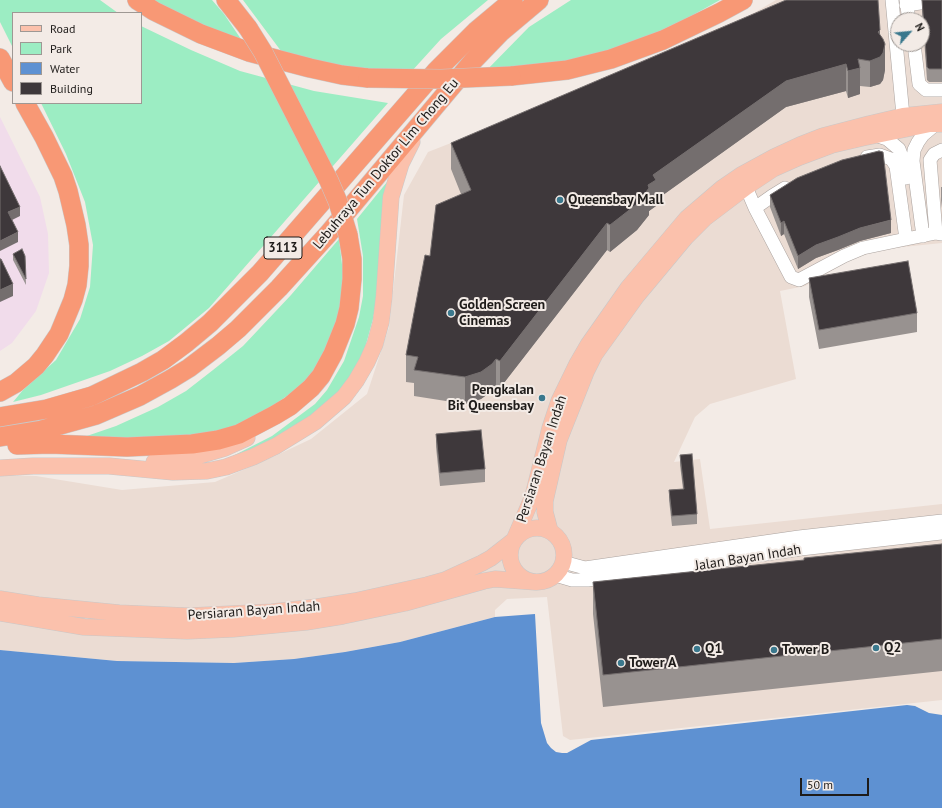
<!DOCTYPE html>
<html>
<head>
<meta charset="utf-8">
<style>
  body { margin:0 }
  #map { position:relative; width:942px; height:808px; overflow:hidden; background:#f3ebe6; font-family:"PT Sans",sans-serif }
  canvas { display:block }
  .legend { position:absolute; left:12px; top:12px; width:130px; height:92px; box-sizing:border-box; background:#f3ebe6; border:1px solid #9e9894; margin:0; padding:5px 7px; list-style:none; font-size:12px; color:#1e1b19 }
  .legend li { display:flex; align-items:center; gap:8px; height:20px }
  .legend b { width:20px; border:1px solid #9e9894 }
  .north { position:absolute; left:890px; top:12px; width:40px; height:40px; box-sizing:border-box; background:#f3ebe6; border:1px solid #9e9894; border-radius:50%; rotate:63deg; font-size:11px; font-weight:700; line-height:16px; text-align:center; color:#1e1b19 }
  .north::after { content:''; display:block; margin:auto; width:14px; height:18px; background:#3a788d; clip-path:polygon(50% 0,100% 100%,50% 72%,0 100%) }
  .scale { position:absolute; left:800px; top:778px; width:69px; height:18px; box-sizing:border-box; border:2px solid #1e1b19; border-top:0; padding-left:5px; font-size:12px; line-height:14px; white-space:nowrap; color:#1e1b19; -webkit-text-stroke:3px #f3ebe6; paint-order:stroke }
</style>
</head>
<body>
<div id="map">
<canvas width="942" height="808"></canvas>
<ul class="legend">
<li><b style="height:5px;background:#fbc1ac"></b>Road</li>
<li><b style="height:11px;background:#9cedc3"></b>Park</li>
<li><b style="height:11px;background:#5e91d2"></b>Water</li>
<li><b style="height:11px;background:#3e383b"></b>Building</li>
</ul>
<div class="north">N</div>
<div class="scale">50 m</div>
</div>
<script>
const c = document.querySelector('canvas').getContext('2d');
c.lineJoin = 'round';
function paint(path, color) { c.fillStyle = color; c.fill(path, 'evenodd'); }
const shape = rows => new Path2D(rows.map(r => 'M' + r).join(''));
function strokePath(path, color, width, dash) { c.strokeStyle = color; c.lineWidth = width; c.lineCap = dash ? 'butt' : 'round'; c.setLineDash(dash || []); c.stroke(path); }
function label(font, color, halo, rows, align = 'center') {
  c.font = font + ' "PT Sans",sans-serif'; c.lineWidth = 4; c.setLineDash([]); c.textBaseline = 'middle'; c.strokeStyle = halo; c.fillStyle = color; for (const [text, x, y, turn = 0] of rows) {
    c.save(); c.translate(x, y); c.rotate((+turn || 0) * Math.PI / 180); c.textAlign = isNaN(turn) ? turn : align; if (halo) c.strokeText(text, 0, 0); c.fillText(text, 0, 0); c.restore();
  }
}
paint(shape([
  [776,0,942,0,942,243,893,248,873,252,850,260,805,286,780,291,796,379,710,404,695,417,674,462,700,459,710,529,942,504,942,700,570,740,563,736,547,597,507,599,495,610,495,617,400,642,345,652,294,659,234,663,117,661,0,650,0,475,36,476,122,490,215,482,275,456,311,439,367,394,389,327,404,195,428,152,694,48],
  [898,20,922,20,922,44,898,44]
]), '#ebdcd3');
paint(shape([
  [0,117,40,197,48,234,49,273,36,311,12,343,0,351]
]), '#f1dceb');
paint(shape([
  [0,0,100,0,118,13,13,13,13,48,0,22],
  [151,0,212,0,224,14,247,48],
  [243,0,488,0,441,39,411,72,347,70,281,51],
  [571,0,720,0,693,15,654,34,606,52,534,68,481,76,529,27],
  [141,26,191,50,240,71,314,91,388,103,209,308,169,341,142,356,110,371,41,395,13,402,23,390,56,360,80,319,90,287,93,245,85,202,66,154,41,103,141,103],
  [387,182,381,233,377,297,373,319,363,355,351,375,335,398,285,434,230,459,229,458,272,436,315,404,327,390,344,361,359,317,363,296,363,256,357,219],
  [339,239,343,273,343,291,337,319,319,364,300,387,248,423,196,438,81,438,116,426,158,407,186,391,213,370,243,346,291,295]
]), '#9cedc3');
paint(shape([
  [535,614,541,723,547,743,551,748,556,752,562,753,567,753,591,740,907,705,915,706,929,713,942,715,942,808,0,808,0,650,117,661,234,663,294,659,345,652,400,642,495,617]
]), '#5e91d2');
const minor = shape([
  [892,0,904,126],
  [906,0,909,20],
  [906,5,942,0],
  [914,44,919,84,926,90,942,90],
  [875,135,887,139,899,149,904,162,906,178],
  [867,157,880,155,891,159,896,166,906,239],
  [746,187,755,208,791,277,799,280,844,256,863,248,906,239,936,233,942,234],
  [755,208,772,196,785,188],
  [936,233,930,160,934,154,942,150],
  [923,236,913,161,914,150,918,142,923,135,936,124],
  [563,562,585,568,799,537,942,521],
  [555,575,572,580,588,580,801,549,942,533]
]);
const major = shape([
  [154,462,181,460,198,456,225,448,247,438],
  [0,468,33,466,109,466,173,472,207,471,226,467,253,457,276,446,315,422,344,397,356,381,367,362,375,344,381,322,384,297,391,197,401,164,412,142],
  '510 555a27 27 0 1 1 54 0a27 27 0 1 1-54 0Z',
  [550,531,545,512,545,501,559,440,586,372,595,354,636,297,686,237,705,218,746,187,773,169,800,157,832,145,862,138,930,124,942,124],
  [0,599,38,605,119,613,188,616,272,612,317,607,355,601,427,585,445,580,482,563,491,558,514,540,533,496,550,428,559,401,577,364,588,345,628,288,687,218,722,188,741,175,774,157,800,145,823,136,869,124,903,116,942,112],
  [0,613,84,627,187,631,233,629,306,622,343,616,405,603,484,581,495,579,536,582]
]);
const highway = shape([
  [137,0,154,11,201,34,249,52,310,68,342,75,368,78],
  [226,0,248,28],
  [0,58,13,82],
  [511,76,567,70,611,59,663,40,719,13,743,0],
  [0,392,16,383,36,366,45,355,59,334,73,300,77,285,79,266,79,245,76,225,68,191,63,176,44,137,25,103],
  [0,417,47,409,92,396,142,372,163,360,186,343,210,323,260,273,436,71,476,31,513,0],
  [0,437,42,430,96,415,140,396,171,379,189,368,218,346,238,329,279,288,328,234,473,61,501,32,539,0],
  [17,445,50,444,127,447,192,444,218,440,239,434,275,415,290,406,311,388,321,376,333,354,345,324,349,308,352,279,352,259,348,235]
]);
strokePath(minor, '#aca4a0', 14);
strokePath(major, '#c9c8c8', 17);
strokePath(highway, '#c9c8c8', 20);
strokePath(minor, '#fff', 13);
strokePath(major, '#fbc1ac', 16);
strokePath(highway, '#f89875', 19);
const highwayBridge = shape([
  [248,28,263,52,329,181,338,202,348,235],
  [368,78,441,79,511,76]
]);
strokePath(highwayBridge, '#c9c8c8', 20, []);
strokePath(highwayBridge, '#f89875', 19);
paint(shape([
  [922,0,942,0,942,82,929,82,927,80,922,11],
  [880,35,885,70,883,80,880,84,870,87,860,86,860,94,848,98,846,91,786,107,656,200,656,206,649,211,649,215,637,230,610,252,607,250,500,388,496,385,492,391,481,399,465,404,414,396,414,383,406,382,406,355,430,256,461,194,451,169,451,143],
  [941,187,942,187,942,208,941,200],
  [770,195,891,233,860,241,838,250,816,258,798,269,784,234,781,236,770,207],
  [13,254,25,256,26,285,13,260],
  [809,278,917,313,917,332,819,349,809,297],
  [436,434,485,469,485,482,440,486,436,447],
  [680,455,697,514,697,524,672,526,669,500,669,490,683,489,680,465],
  [942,544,942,671,603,707,593,614,593,582,804,560]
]), '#989290');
paint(shape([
  [880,30,880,56,885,44,885,70,883,80,880,84,870,87,870,61,878,32],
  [846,64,846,91,786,107,656,200,656,206,649,211,649,215,637,230,610,252,610,225,648,185,653,175,786,81],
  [860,68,860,94,848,98,848,71],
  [20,207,20,216,8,222,8,212],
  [891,220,891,233,860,241,838,250,816,258,798,269,798,256,816,245,860,228],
  [784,221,784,234,781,236,781,223],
  [607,223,607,250,500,388,500,361],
  [18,232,18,242,0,251,0,241],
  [13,284,13,296,0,302,0,290],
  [496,359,496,385,492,391,481,399,465,404,465,377]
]), '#746e6e');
const building = shape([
  [786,0,878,0,880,30,878,32,883,39,885,44,883,53,880,57,870,61,858,59,860,68,848,71,846,64,786,81,653,175,656,180,648,185,649,188,637,204,610,225,607,223,500,361,496,359,492,364,481,372,465,377,414,370,418,357,406,355,425,255,430,256,436,205,471,190,451,143,786,0],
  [922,0,942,0,942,69,929,69,927,67,922,0],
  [879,151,883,152,891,220,860,228,838,237,816,245,798,256,784,221,781,223,770,195,797,178,842,160,879,151],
  [0,166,20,207,8,212,18,232,0,241,0,166],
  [22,249,25,256,26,279,13,254,22,249],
  [0,259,1,259,13,284,0,290,0,259],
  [908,261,917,313,819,330,809,278,908,261],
  [481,430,485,469,440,473,436,434,481,430],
  [692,454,697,514,672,516,669,490,684,489,680,455,692,454],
  [942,544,942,639,603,675,593,582,804,560,804,558,942,544]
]);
paint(building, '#3e383b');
strokePath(building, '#746e6e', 1);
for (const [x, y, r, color] of [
  [560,200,4,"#3a788d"],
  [451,313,4,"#3a788d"],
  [542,398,4,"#3a788d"],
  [876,648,4,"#3a788d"],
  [697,649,4,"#3a788d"],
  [774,650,4,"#3a788d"],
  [621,663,4,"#3a788d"]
]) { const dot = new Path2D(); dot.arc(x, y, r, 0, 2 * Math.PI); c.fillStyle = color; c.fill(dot); strokePath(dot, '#f3ebe6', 1.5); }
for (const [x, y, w] of [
  [283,248,38]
]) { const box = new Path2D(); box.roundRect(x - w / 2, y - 11, w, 22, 3); c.fillStyle = '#f3ebe6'; c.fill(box); strokePath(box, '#1e1b19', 1); }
label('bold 13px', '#1e1b19', null, [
  ["3113",283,248]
]);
label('14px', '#1e1b19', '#f3ebe6', [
  ["Lebuhraya Tun Doktor Lim Chong Eu",386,164,-50],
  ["Persiaran Bayan Indah",542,459,-72],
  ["Jalan Bayan Indah",748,558,-9],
  ["Persiaran Bayan Indah",254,611,-4]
]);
label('bold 14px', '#1e1b19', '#f3ebe6', [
  ["Queensbay Mall",568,200],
  ["Golden Screen",459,305],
  ["Cinemas",459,321],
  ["Pengkalan",534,390,"right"],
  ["Bit Queensbay",534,406,"right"],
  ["Q2",884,648],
  ["Q1",705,649],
  ["Tower B",782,650],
  ["Tower A",629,663]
], 'left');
</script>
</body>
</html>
